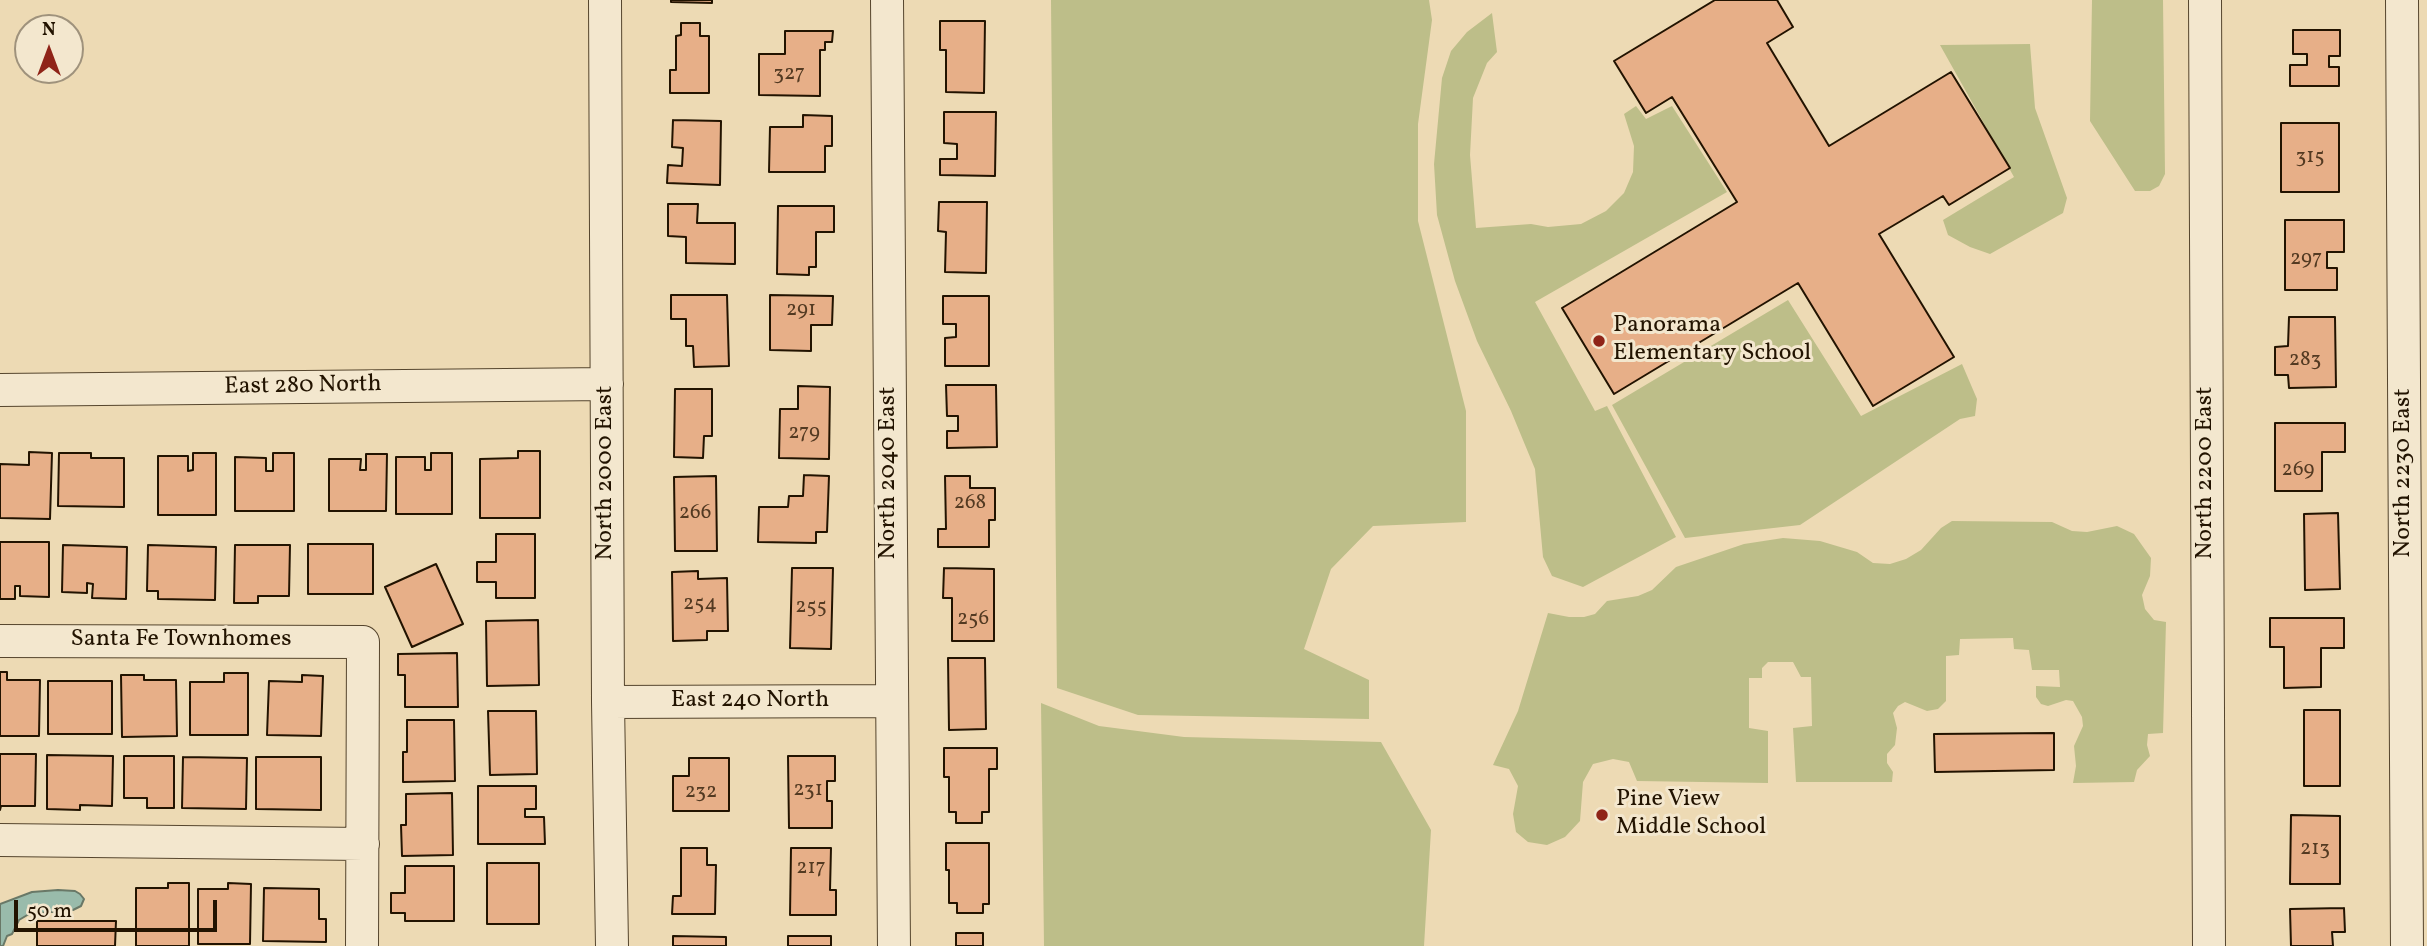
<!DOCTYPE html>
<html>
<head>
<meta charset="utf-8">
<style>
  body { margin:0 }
  #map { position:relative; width:2427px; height:946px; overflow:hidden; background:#eddab4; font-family:Vollkorn,serif }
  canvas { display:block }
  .north { position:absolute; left:14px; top:14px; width:70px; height:70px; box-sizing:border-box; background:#f3e7ce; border:2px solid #9f927c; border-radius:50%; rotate:0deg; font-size:19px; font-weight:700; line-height:28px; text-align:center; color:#221300 }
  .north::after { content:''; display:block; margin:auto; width:24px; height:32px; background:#8f2418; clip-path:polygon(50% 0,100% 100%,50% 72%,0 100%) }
  .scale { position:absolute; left:14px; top:900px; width:203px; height:32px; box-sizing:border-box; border:4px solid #221300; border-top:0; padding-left:9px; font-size:21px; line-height:24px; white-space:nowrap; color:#221300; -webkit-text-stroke:5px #f3e7ce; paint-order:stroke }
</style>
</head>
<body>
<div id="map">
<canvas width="2427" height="946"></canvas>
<div class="north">N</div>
<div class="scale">50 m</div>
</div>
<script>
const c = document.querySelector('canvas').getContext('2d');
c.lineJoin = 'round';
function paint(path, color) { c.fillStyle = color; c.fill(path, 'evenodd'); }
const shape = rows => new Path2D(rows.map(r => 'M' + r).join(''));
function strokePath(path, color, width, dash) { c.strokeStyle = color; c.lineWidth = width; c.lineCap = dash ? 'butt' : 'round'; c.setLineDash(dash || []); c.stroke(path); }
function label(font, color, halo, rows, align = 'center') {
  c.font = font + ' Vollkorn,serif'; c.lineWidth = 6; c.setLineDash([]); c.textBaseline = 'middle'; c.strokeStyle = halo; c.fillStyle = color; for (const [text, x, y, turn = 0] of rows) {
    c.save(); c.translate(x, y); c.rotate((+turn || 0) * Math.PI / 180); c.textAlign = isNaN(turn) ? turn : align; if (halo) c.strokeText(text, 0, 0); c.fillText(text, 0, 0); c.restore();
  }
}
paint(shape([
  [1051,0,1429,0,1432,20,1418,124,1418,221,1466,411,1466,522,1373,526,1331,569,1304,649,1369,680,1369,719,1138,715,1057,688],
  [2092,0,2163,0,2165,174,2159,186,2150,191,2135,191,2090,121],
  [1492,13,1497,52,1487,63,1473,98,1470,155,1476,228,1531,224,1548,227,1581,224,1606,211,1624,193,1633,172,1634,146,1624,114,1636,106,1646,119,1672,106,1727,192,1535,302,1595,411,1607,406,1676,537,1583,587,1552,576,1543,557,1535,469,1511,411,1477,341,1455,281,1437,215,1434,164,1442,78,1451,51,1467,32],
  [2030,44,2035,108,2067,198,2063,213,1990,254,1970,247,1948,235,1943,220,2014,177,1940,45],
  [1788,300,1861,416,1962,364,1977,399,1975,416,1960,419,1800,525,1685,538,1612,405],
  [1952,521,2052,522,2072,531,2087,532,2117,526,2134,534,2151,558,2150,576,2142,595,2145,609,2154,620,2166,622,2163,733,2148,734,2147,745,2150,756,2137,770,2134,782,2073,783,2076,766,2074,746,2083,726,2082,717,2073,701,2066,700,2048,706,2041,704,2036,697,2036,686,2060,687,2059,670,2032,670,2029,650,2014,649,2013,638,1960,639,1959,655,1946,656,1946,701,1938,709,1927,711,1905,702,1898,706,1893,713,1897,728,1895,745,1887,754,1887,763,1893,772,1892,782,1796,782,1793,728,1812,726,1811,677,1801,677,1793,662,1768,662,1762,668,1762,678,1749,678,1749,728,1768,731,1768,783,1637,781,1629,762,1613,759,1593,764,1583,782,1580,821,1565,837,1547,845,1528,842,1516,832,1513,814,1518,786,1509,769,1493,765,1518,711,1548,613,1569,617,1584,617,1595,614,1607,601,1638,596,1652,590,1676,567,1744,544,1783,538,1820,541,1857,552,1873,563,1890,564,1906,559,1921,550,1941,528],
  [1041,703,1099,726,1184,737,1381,742,1431,830,1424,946,1044,946]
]), '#bdbe89');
const water = shape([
  [58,890,75,891,80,894,84,899,81,906,73,910,29,914,19,920,12,934,7,936,3,946,0,946,0,904,32,892,58,890]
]);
paint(water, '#99bbab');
strokePath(water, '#697867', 2);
const building = shape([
  [671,0,712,0,712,3,671,2,671,0],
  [1715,0,1777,0,1793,27,1767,43,1829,146,1951,72,2010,168,1949,205,1943,196,1879,234,1954,357,1873,406,1798,283,1614,394,1562,308,1737,202,1672,97,1646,113,1614,61,1715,0],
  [940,21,985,21,984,93,946,92,946,50,940,50,940,21],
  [681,23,700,23,700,36,709,36,709,93,670,93,670,70,676,70,676,36,681,35,681,23],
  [2293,30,2340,30,2340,56,2329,56,2329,67,2339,67,2339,86,2290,86,2290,65,2307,65,2307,54,2293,54,2293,30],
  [785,31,833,31,832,42,825,42,825,50,820,50,820,96,759,95,759,54,785,54,785,31],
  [944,112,996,112,995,176,940,175,940,159,957,159,957,144,944,143,944,112],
  [803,115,832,116,832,146,825,146,825,172,769,172,770,127,803,127,803,115],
  [673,120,721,121,720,185,667,183,668,165,682,166,683,148,672,147,673,120],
  [2281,123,2339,123,2339,192,2281,192,2281,123],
  [939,202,987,202,986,273,945,272,946,232,938,231,939,202],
  [668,204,698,204,697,223,735,223,735,264,686,263,686,237,668,236,668,204],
  [778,206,834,206,834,232,816,232,816,267,809,267,809,275,777,274,778,206],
  [2285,220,2344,220,2344,252,2327,252,2327,268,2337,268,2337,290,2285,290,2285,220],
  [671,295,727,295,729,366,694,367,693,346,686,346,686,319,671,319,671,295],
  [770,295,833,296,832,325,811,325,811,351,770,350,770,295],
  [943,296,989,296,989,366,945,366,945,338,956,337,956,324,943,324,943,296],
  [2289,317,2335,317,2336,387,2289,388,2288,375,2275,375,2275,347,2288,346,2289,317],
  [946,385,996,385,997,447,947,448,947,431,958,431,958,416,947,416,946,385],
  [798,386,830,387,829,459,779,458,780,409,798,409,798,386],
  [675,389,712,389,712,436,704,436,703,458,674,457,675,389],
  [2275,423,2345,423,2345,452,2322,452,2322,491,2275,491,2275,423],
  [518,451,540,451,540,518,480,518,480,459,518,458,518,451],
  [29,452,52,453,50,519,0,518,0,464,29,465,29,452],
  [59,453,91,453,91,458,124,458,124,507,58,506,59,453],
  [193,453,216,453,216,515,158,515,158,456,188,456,188,471,193,470,193,453],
  [273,453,294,453,294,511,235,511,235,457,266,458,266,471,273,471,273,453],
  [431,453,452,453,452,514,396,514,396,457,425,457,425,470,431,470,431,453],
  [366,454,387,454,386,511,329,511,329,459,361,459,360,470,366,470,366,454],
  [804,475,829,476,827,532,816,532,816,543,758,542,759,507,788,507,789,496,803,496,804,475],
  [716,476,717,551,675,551,674,477,716,476],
  [945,476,970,476,970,488,995,488,995,520,989,520,989,547,938,547,938,529,946,529,945,476],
  [2338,513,2340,589,2305,590,2304,514,2338,513],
  [496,534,535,534,535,598,496,598,496,582,477,582,477,562,496,562,496,534],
  [0,542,49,542,49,597,20,596,20,586,15,586,15,599,0,599,0,542],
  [308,544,373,544,373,594,308,594,308,544],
  [63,545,127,547,126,599,92,598,93,584,87,583,87,593,62,592,63,545],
  [148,545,216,547,215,600,158,599,158,591,147,591,148,545],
  [235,545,290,545,289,596,258,596,258,603,234,603,235,545],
  [436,564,463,624,412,647,385,587,436,564],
  [792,568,833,568,831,649,790,648,792,568],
  [944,568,994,569,994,641,952,641,952,598,943,598,944,568],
  [698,571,698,579,727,578,728,631,707,631,707,640,673,641,672,572,698,571],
  [2270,618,2344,618,2344,648,2321,648,2321,687,2284,688,2284,647,2270,647,2270,618],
  [538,620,539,685,487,686,486,621,538,620],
  [457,653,458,707,405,707,405,675,398,675,398,654,457,653],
  [948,658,985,658,986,729,949,730,948,658],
  [0,672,7,672,7,680,40,680,39,736,0,736,0,672],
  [224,673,248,673,248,735,190,735,190,682,224,682,224,673],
  [121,675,144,675,144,680,176,680,177,736,122,737,121,675],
  [302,675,323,676,321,736,267,735,269,681,302,682,302,675],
  [48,681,112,681,112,734,48,734,48,681],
  [2304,710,2340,710,2340,786,2304,786,2304,710],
  [488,711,536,711,537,774,490,775,488,711],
  [407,720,454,720,455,781,403,782,403,752,407,752,407,720],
  [2054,733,2054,770,1935,772,1934,734,2054,733],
  [944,748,997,748,997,769,989,769,989,812,982,812,982,823,956,823,956,812,949,812,949,777,944,777,944,748],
  [0,754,36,754,35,806,1,806,0,810,0,754],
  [47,755,113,756,112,806,80,805,80,810,47,809,47,755],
  [124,756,174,756,174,808,147,808,147,798,124,798,124,756],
  [788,756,835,756,835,781,827,781,827,801,832,801,832,828,789,828,788,756],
  [183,757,247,758,246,809,182,808,183,757],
  [256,757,321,757,321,810,256,809,256,757],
  [689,758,729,758,729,811,673,811,673,776,689,776,689,758],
  [478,786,536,786,536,809,525,809,525,817,544,817,545,844,478,844,478,786],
  [452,793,453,855,402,856,401,825,406,825,406,794,452,793],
  [2291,815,2340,816,2340,884,2290,884,2291,815],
  [946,843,989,843,989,904,983,904,983,913,957,913,957,903,949,903,949,870,946,870,946,843],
  [681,848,707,848,707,865,716,865,715,914,672,914,673,896,681,896,681,848],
  [791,848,831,848,830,890,836,890,836,915,790,915,791,848],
  [487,863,539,863,539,924,487,924,487,863],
  [405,866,454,866,454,921,405,921,405,913,391,913,391,893,405,893,405,866],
  [168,883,189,883,189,946,136,946,136,888,168,888,168,883],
  [228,883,251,884,250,944,198,944,198,889,228,889,228,883],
  [264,888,319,889,319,919,326,919,326,942,263,941,264,888],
  [2344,908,2345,932,2332,932,2333,946,2291,946,2290,909,2344,908],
  [37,921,116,921,115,946,37,946,37,921],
  [956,933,983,933,983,946,956,946,956,933],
  [673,936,726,937,726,946,673,946,673,936],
  [788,936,831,936,831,946,788,946,788,936]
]);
paint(building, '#e7af88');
strokePath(building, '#221300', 2);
const minor = shape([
  [605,0,608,702,612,946],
  [887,0,894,946],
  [2205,0,2209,946],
  [2402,0,2407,946],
  [0,390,607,384],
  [0,641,363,642,362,946],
  [608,702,892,701],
  [0,840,363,844]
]);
strokePath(minor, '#55452d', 34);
strokePath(minor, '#f3e7ce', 32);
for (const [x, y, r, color] of [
  [1599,341,7,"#8f2418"],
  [1602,815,7,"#8f2418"]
]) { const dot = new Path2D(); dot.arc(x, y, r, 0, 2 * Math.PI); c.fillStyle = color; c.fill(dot); strokePath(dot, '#f3e7ce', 2.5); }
label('21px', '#533a22', null, [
  ["327",789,75],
  ["315",2310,158],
  ["297",2306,260],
  ["291",801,311],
  ["283",2305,361],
  ["279",804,434],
  ["269",2298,471],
  ["268",970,504],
  ["266",695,514],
  ["254",700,605],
  ["255",811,608],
  ["256",973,620],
  ["231",808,791],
  ["232",701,793],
  ["213",2315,850],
  ["217",811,869]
]);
label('24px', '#221300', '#f3e7ce', [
  ["Panorama",1613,327],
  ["Elementary School",1613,355],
  ["Pine View",1616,801],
  ["Middle School",1616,829]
], 'left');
label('24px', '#221300', '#f3e7ce', [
  ["East 280 North",303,387,-1],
  ["North 2000 East",607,473,-90],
  ["North 2040 East",890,473,-90],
  ["North 2200 East",2207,473,-90],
  ["North 2230 East",2405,473,-90],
  ["Santa Fe Townhomes",181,641],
  ["East 240 North",750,702]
]);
</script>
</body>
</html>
